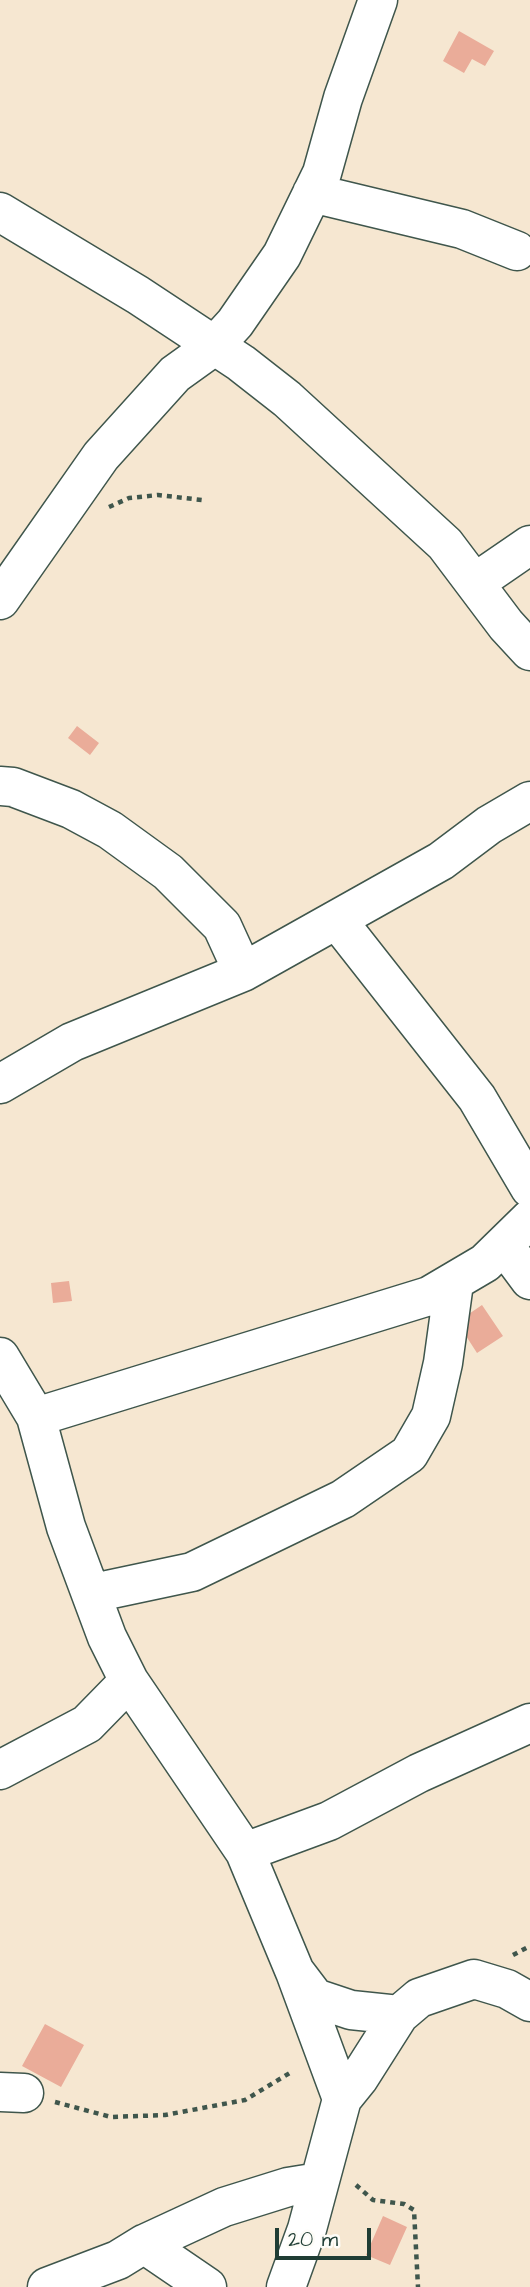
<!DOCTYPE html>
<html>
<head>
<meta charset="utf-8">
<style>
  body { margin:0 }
  #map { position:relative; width:530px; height:2287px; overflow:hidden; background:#f6e7d1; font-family:"Architects Daughter",sans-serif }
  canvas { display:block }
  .scale { position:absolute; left:275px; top:2228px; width:96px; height:32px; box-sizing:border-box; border:4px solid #1f3d34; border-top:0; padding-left:9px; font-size:21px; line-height:24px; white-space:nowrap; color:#1f3d34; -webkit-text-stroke:5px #fdfcf7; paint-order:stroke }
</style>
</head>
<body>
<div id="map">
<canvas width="530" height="2287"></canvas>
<div class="scale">20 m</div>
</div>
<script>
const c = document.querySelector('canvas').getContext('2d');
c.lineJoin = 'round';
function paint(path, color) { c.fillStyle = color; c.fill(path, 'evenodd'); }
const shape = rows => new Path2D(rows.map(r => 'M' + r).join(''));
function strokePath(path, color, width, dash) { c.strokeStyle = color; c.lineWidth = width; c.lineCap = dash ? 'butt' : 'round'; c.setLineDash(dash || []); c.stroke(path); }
paint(shape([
  [459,31,494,51,485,66,472,59,464,73,443,61],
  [77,726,99,743,90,755,68,738],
  [69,1281,72,1301,53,1303,51,1283],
  [482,1305,503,1336,477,1353,457,1322],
  [45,2024,84,2045,61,2087,22,2066],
  [383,2216,407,2227,390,2265,366,2255]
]), '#eaac99');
const minor = shape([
  [312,193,462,229,517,251],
  [0,212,138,295,241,363,287,399,445,544,506,625,530,651],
  [476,582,530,545],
  [0,600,101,456,175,374,214,346,235,323,282,255,322,173,343,98,378,0],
  [0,786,13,787,71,809,110,830,168,872,222,926,243,972],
  [337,920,477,1098,530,1188],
  [0,1084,72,1042,243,972,441,861,489,825,530,801],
  [504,1245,530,1280],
  [0,1357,36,1417,66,1527,107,1637,129,1681,245,1852,295,1972,342,2099],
  [36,1417,429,1296,485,1263,530,1219],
  [93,1593,192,1572,343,1499,409,1454,431,1416,443,1363,454,1283],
  [0,1770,87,1724,129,1681],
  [245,1852,329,1821,419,1773,530,1723],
  [296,1973,315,1998,351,2010,399,2015],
  [0,2092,24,2093],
  [144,2244,207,2287],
  [47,2287,118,2260,144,2244,224,2207,288,2187,319,2182],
  [286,2287,307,2229,342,2099,359,2078,399,2015,419,1998,474,1979,507,1989,530,2002]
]);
strokePath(minor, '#3f564c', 41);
strokePath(shape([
  [109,507,129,498,158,495,202,500],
  [513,1955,530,1946],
  [55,2102,111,2117,165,2115,245,2100,293,2071],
  [356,2185,373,2200,404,2204,414,2210,418,2287]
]), '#3f564c', 4.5, [5, 5]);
strokePath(minor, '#fff', 38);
</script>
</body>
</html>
